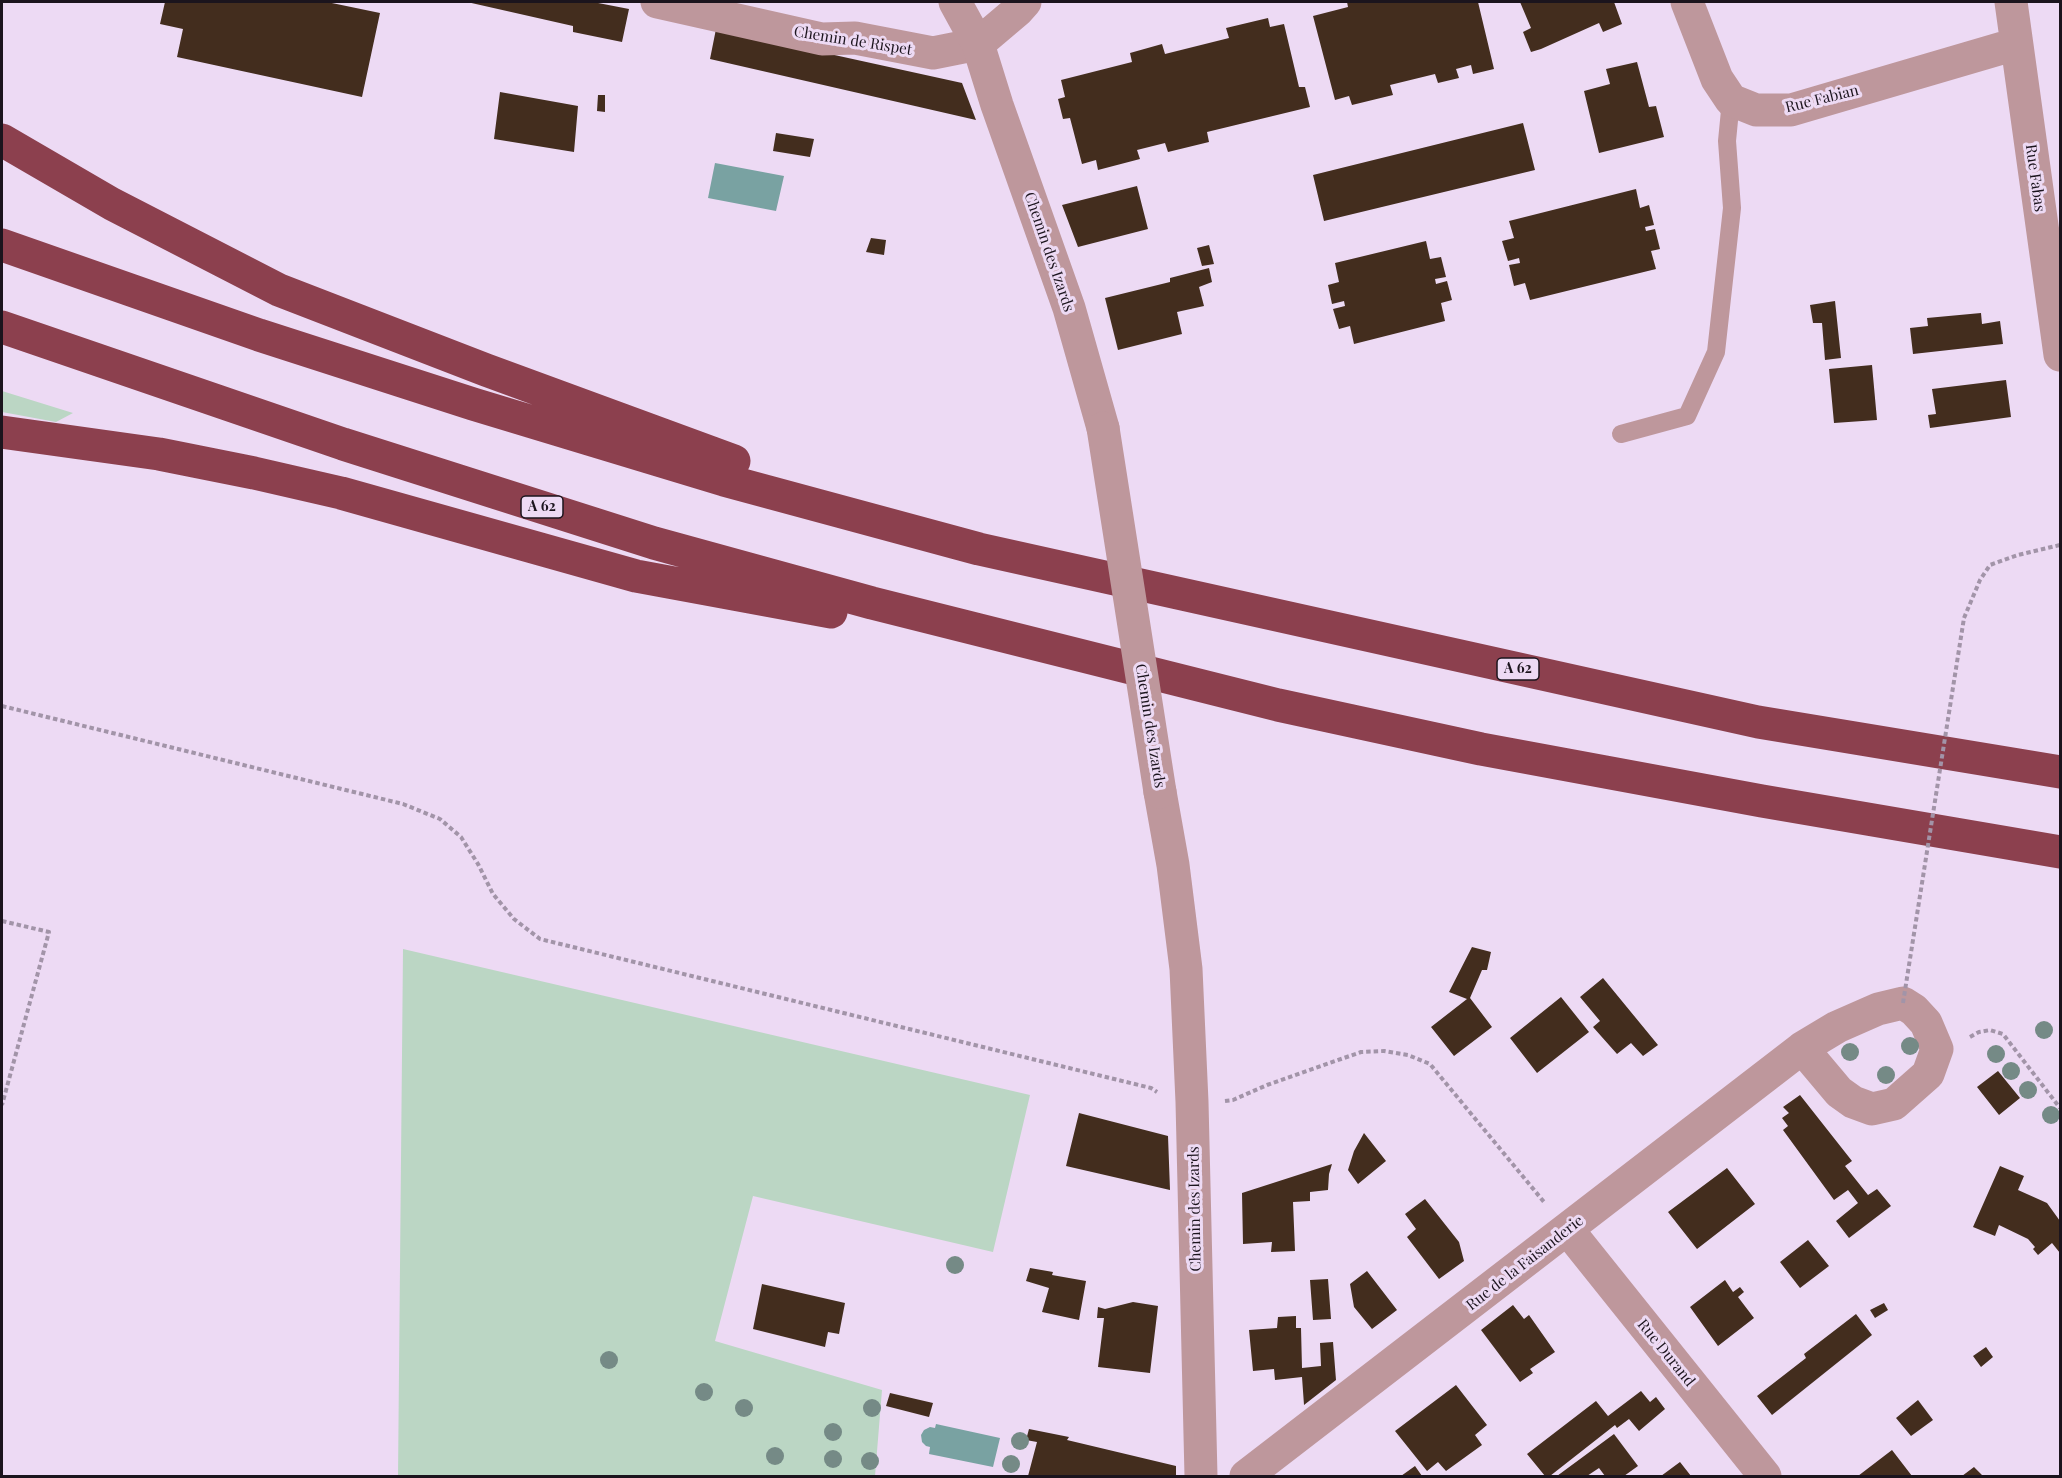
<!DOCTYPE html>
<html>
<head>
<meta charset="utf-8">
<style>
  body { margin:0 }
  #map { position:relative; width:2062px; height:1478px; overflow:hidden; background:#eddaf4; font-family:"Playfair Display",serif }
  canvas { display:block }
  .frame { position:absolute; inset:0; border:3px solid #1b141d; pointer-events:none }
</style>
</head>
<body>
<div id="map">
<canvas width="2062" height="1478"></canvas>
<div class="frame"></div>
</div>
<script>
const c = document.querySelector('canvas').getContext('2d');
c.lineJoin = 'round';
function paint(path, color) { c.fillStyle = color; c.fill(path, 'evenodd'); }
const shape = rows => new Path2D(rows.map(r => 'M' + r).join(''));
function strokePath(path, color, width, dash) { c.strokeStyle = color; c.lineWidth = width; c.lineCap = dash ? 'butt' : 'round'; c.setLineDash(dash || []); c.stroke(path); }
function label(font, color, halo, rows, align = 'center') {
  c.font = font + ' "Playfair Display",serif'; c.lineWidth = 6; c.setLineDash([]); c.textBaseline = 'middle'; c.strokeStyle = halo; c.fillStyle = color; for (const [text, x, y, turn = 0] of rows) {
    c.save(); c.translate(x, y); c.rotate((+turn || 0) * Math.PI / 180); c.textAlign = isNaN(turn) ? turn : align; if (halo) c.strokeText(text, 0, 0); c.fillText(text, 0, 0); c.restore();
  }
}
paint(shape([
  [2,391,73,413,56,422,2,412],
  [403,949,1030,1095,993,1252,753,1196,715,1341,882,1390,875,1476,398,1476]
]), '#bbd6c4');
paint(shape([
  [715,163,784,176,776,211,708,198],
  [936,1424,1000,1438,993,1467,929,1454,930,1447,926,1446,922,1442,921,1435,924,1430,930,1427,935,1428]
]), '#79a2a2');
paint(shape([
  [165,2,327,2,380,13,362,97,177,57,183,29,160,24],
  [467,2,593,2,629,9,622,42,573,32,573,26],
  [1347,2,1478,2,1494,69,1473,74,1471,65,1456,69,1459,78,1438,83,1435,74,1390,85,1393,95,1352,105,1349,96,1335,100,1313,16,1348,7],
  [1520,2,1614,2,1622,24,1603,32,1599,23,1541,49,1531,52,1523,32,1531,28],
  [1268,18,1270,27,1284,24,1299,87,1305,87,1310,107,1207,132,1209,142,1168,152,1165,143,1137,150,1140,159,1098,170,1096,160,1082,164,1070,118,1063,119,1058,99,1065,97,1061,80,1132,62,1130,53,1162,44,1165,54,1229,38,1226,28],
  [716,29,962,83,976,120,710,59],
  [1637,62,1649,107,1656,106,1664,137,1599,153,1584,91,1610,84,1606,69],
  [500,92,578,106,574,152,494,139],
  [598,95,605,95,605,112,597,111],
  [1523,123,1535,170,1324,221,1313,175],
  [776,133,814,139,810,157,773,151],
  [1137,186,1148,229,1078,247,1062,205],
  [1636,189,1640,208,1649,205,1654,225,1645,227,1646,231,1655,229,1660,249,1651,251,1656,269,1530,300,1525,283,1514,286,1509,265,1520,263,1519,258,1508,261,1502,241,1514,238,1509,221],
  [871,238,886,240,884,255,866,252],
  [1426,241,1430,259,1441,257,1446,277,1435,279,1436,284,1447,281,1452,300,1441,303,1445,321,1354,344,1350,326,1339,329,1333,309,1345,306,1344,301,1332,304,1328,285,1339,282,1335,263],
  [1209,245,1214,264,1202,266,1197,248],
  [1209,268,1212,282,1199,287,1204,306,1177,312,1182,334,1118,350,1105,298,1170,282,1170,278],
  [1835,301,1841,358,1825,360,1822,323,1813,323,1810,305],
  [1981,313,1982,324,2000,321,2003,344,1913,354,1910,328,1928,326,1927,318],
  [1872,365,1877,420,1834,423,1829,369],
  [2006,380,2011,417,1930,428,1928,415,1936,414,1932,389],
  [1472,947,1491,952,1487,970,1482,970,1470,998,1492,1027,1454,1056,1431,1027,1467,999,1449,992],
  [1603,978,1658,1045,1643,1056,1631,1043,1617,1054,1593,1027,1600,1021,1580,997],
  [1561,997,1589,1032,1537,1073,1510,1038],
  [1998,1071,2020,1098,1999,1115,1977,1087],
  [1800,1095,1852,1161,1845,1166,1868,1195,1877,1189,1891,1206,1849,1238,1836,1221,1858,1203,1848,1190,1834,1200,1783,1130,1788,1126,1782,1118,1789,1113,1783,1107],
  [1079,1113,1168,1136,1170,1190,1066,1166],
  [1364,1133,1386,1161,1358,1184,1348,1170,1354,1151],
  [1332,1164,1329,1174,1328,1190,1310,1192,1310,1201,1293,1202,1295,1251,1271,1252,1272,1242,1243,1244,1242,1193],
  [2000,1166,2024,1176,2018,1190,2047,1203,2060,1221,2060,1253,2052,1243,2038,1255,2033,1249,2035,1247,2028,1239,1999,1225,1995,1236,1973,1227],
  [1727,1168,1755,1204,1697,1249,1668,1212],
  [1425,1199,1459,1242,1464,1261,1439,1279,1407,1237,1416,1229,1405,1214],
  [1808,1240,1829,1266,1800,1288,1780,1262],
  [1030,1268,1053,1272,1052,1275,1086,1281,1079,1320,1042,1312,1049,1288,1026,1281],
  [1367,1271,1397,1310,1372,1329,1354,1307,1350,1284],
  [1328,1279,1331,1319,1313,1320,1310,1280],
  [1725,1280,1733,1292,1740,1287,1744,1292,1738,1297,1754,1318,1718,1346,1690,1307],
  [762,1284,845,1303,839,1334,828,1332,825,1347,753,1329],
  [1133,1302,1158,1306,1150,1373,1098,1367,1104,1318,1097,1318,1098,1307,1105,1309],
  [1884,1303,1888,1310,1875,1318,1870,1310],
  [1513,1305,1524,1319,1529,1315,1555,1352,1530,1369,1533,1373,1520,1382,1481,1330],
  [1856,1314,1872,1335,1772,1415,1757,1396,1806,1358,1804,1354],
  [1296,1316,1296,1328,1301,1328,1302,1368,1321,1366,1320,1343,1333,1342,1336,1380,1304,1405,1302,1377,1275,1380,1274,1369,1253,1371,1249,1330,1277,1328,1278,1317],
  [1986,1347,1993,1357,1981,1367,1973,1356],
  [1456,1385,1487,1425,1475,1435,1482,1445,1446,1471,1438,1462,1427,1471,1395,1431],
  [1641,1391,1650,1402,1656,1397,1665,1409,1639,1431,1629,1419,1617,1428,1615,1425,1550,1476,1545,1476,1527,1454,1596,1401,1608,1416],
  [890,1393,933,1403,929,1417,886,1406],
  [1918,1400,1933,1420,1911,1436,1896,1418],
  [1029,1429,1069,1437,1067,1440,1176,1466,1176,1476,1028,1476,1037,1442,1026,1440],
  [1614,1434,1638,1466,1624,1476,1605,1476,1599,1468,1587,1476,1557,1476],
  [1892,1450,1912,1476,1858,1476],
  [1680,1462,1691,1476,1661,1476],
  [1415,1466,1422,1476,1401,1476],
  [1974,1467,1983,1476,1962,1476]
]), '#432d1e');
strokePath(shape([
  [1964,618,1980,580,1990,565,2018,555,2060,545],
  [2,706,403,804,440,819,461,837,478,864,493,894,514,919,540,939,1151,1088,1157,1092],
  [2,921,49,932,2,1105],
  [1970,1037,1979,1032,1990,1030,2003,1034,2060,1108],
  [1225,1101,1233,1100,1267,1085,1361,1052,1384,1051,1408,1055,1430,1064,1544,1202]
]), '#a294a8', 4, [4.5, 3]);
strokePath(shape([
  [1621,434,1687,416,1716,352,1732,208,1727,141,1731,100]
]), '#be979c', 18);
strokePath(shape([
  [657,2,822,39,855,38,933,53,978,44],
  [1687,2,1717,79,1731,100,1756,110,1791,110,2016,44],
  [2011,2,2060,355],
  [1568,1230,1765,1476],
  [1246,1476,1802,1048,1837,1027,1878,1009,1903,1003,1914,1010,1926,1023,1937,1049,1928,1074,1894,1104,1872,1109,1853,1102,1839,1092,1802,1048]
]), '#be979c', 33);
strokePath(shape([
  [955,2,978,44,997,105,1069,308,1103,428],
  [978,44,1017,11,1025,2],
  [1160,792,1173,865,1186,969,1192,1102,1201,1476]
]), '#be979c', 33);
strokePath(shape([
  [2,140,112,204,279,290,486,370,734,461],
  [2,245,259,335,473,404,724,480,979,549,1758,722,2060,772],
  [2,327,343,444,654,543,872,603,1278,705,1481,749,1762,801,2060,852],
  [2,432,159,454,254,473,341,493,636,576,831,612]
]), '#8c404e', 33);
strokePath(shape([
  [1903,1003,1964,618]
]), '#a294a8', 4, [4.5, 3]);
strokePath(shape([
  [1103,428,1160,792]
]), '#be979c', 33);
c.fillStyle = '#758a86';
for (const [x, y] of [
  [2044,1030],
  [1910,1046],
  [1850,1052],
  [1996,1054],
  [2011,1071],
  [1886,1075],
  [2028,1090],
  [2051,1115],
  [955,1265],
  [609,1360],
  [704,1392],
  [744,1408],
  [872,1408],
  [833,1432],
  [1020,1441],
  [775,1456],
  [833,1459],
  [870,1461],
  [1011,1464]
]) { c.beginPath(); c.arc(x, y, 9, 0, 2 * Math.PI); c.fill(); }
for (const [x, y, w] of [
  [542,507,42],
  [1518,669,42]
]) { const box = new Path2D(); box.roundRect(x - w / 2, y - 11, w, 22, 4.5); c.fillStyle = '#eddaf4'; c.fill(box); strokePath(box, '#1b141d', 1.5); }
label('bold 14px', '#1b141d', null, [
  ["A 62",542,507],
  ["A 62",1518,669]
]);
label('15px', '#1b141d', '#eddaf4', [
  ["Chemin de Rispet",853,41,9],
  ["Rue Fabian",1822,99,-14],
  ["Rue Fabas",2035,178,82],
  ["Chemin des Izards",1049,252,71],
  ["Chemin des Izards",1150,726,81],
  ["Chemin des Izards",1195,1209,-91],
  ["Rue de la Faisanderie",1525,1263,-38],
  ["Rue Durand",1666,1353,51]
]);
</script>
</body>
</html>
